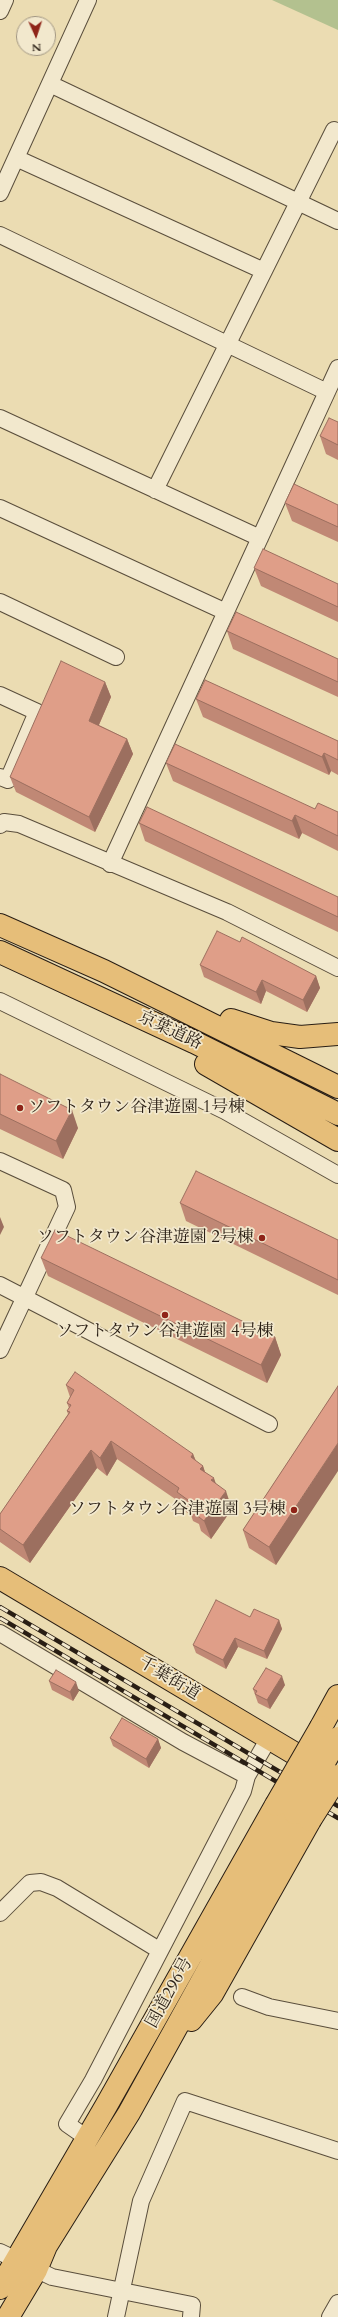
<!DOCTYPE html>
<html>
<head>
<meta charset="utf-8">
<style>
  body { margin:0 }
  #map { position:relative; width:338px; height:2317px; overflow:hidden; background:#ebdcb2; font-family:Cardo,serif }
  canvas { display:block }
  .north { position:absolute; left:16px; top:16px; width:40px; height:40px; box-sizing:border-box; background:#f2e8cd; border:1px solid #a29783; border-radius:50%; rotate:177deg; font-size:11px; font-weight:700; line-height:16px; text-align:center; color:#291e14 }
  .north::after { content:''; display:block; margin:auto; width:14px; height:18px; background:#8f2418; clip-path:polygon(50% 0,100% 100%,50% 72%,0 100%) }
</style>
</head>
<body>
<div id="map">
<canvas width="338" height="2317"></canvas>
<div class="north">N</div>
</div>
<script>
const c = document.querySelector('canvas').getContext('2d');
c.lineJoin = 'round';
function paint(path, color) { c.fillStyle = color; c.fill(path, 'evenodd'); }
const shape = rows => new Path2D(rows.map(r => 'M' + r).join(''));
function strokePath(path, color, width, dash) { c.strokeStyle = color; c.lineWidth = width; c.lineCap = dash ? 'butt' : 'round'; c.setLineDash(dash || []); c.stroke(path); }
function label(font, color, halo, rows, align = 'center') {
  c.font = font + ' Cardo,"Noto Serif JP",serif'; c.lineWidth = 3.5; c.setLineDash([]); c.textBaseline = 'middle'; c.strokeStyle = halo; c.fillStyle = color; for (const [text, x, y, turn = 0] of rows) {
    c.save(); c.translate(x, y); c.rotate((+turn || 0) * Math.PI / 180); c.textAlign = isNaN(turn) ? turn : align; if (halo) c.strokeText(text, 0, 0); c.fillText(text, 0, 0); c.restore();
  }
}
paint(shape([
  [272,0,338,0,338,30]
]), '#b3c18f');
const minor = shape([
  [0,11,5,0],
  [50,84,338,221],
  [16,158,264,271],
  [0,193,88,0],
  [0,235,327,392],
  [0,418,260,538],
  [155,490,334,130],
  [0,508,226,612],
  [0,602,116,657],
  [0,695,37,712,8,780,0,777],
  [0,825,4,822,19,824,227,912,338,968],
  [110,864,338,368],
  [0,1001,225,1111,338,1175],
  [0,1161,63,1190,67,1207,0,1350],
  [0,1285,269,1424],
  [0,1633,183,1742,247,1776,243,1791,93,2080,67,2124,87,2138],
  [247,1776,269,1738],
  [0,1913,30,1883,41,1882,57,1888,159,1950],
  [242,1997,269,2007,338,2021],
  [0,2252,52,2277,192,2305,191,2317],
  [116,2317,141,2201,185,2101,338,2151],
  [330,2317,338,2303]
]);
const highway = shape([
  [0,925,104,971,338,1087],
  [0,952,194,1042,338,1114],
  [231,1020,271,1033,300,1037,338,1034],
  [206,1064,338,1140],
  [0,1578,319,1768],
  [321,1727,338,1696],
  [191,2020,212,1994,310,1820],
  [0,2288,106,2106,276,1805],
  [8,2317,36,2270,46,2246,129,2113,295,1813]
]);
strokePath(minor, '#5a4e3c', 18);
strokePath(highway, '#291e14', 24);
strokePath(minor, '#f2e8cd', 16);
strokePath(highway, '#e6be79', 22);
const rail = shape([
  [0,1607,338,1806],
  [0,1618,338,1818]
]);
strokePath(rail, '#291e14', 4.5);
strokePath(rail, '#f2e8cd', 3, [9]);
const highwayBridge = shape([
  [276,1805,321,1727],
  [295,1813,338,1738],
  [310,1820,338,1776]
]);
strokePath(highwayBridge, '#291e14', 24, []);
strokePath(highwayBridge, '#e6be79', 22);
paint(shape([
  [338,422,338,460,326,454,320,436],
  [285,503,338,505,338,542,292,521],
  [254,568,338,584,338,622,261,586],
  [227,631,338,659,338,697,233,649],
  [105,682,111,697,99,725,127,739,133,754,95,832,16,792,10,777],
  [196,699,338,741,338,775,331,771,329,775,203,717],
  [166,763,315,809,338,812,338,851,302,833,299,839,173,781],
  [139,823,338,897,338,932,145,841],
  [240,942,316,976,320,988,307,1012,266,991,261,1004,204,977,200,965],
  [0,1074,78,1128,63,1159,0,1129],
  [180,1203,338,1240,338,1295,186,1221],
  [41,1258,275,1337,281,1355,267,1383,48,1276],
  [66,1385,193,1454,196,1461,203,1466,205,1472,216,1484,232,1509,211,1539,201,1531,199,1524,193,1521,191,1515,183,1510,181,1503,117,1459,107,1476,97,1468,30,1563,0,1542,0,1514,68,1414,67,1411,69,1408,67,1403,70,1397],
  [338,1386,276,1565,249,1548,243,1530],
  [250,1617,279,1620,282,1629,267,1659,238,1647,226,1669,196,1653,193,1645],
  [49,1681,79,1691,73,1701,52,1690],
  [285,1685,270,1709,258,1703,253,1689],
  [110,1738,158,1739,161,1748,149,1768,113,1746]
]), '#c08875');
paint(shape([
  [105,682,111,697,94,736,89,721],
  [127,739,133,754,95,832,89,817],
  [324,753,331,771,329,775,322,757],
  [295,815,302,833,299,839,292,821],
  [316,976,320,988,307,1012,303,1000],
  [262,980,266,991,261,1004,256,992],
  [72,1110,78,1128,63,1159,56,1141],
  [0,1217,4,1227,0,1235],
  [275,1337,281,1355,267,1383,261,1365],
  [111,1441,117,1459,107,1476,100,1458],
  [338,1443,338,1471,276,1565,269,1547],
  [91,1450,97,1468,30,1563,23,1545],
  [193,1454,200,1472,191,1457],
  [203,1466,209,1484,200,1469],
  [214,1478,220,1496,211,1480],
  [226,1491,232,1509,211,1539,204,1521],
  [279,1620,282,1629,267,1659,264,1651],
  [235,1638,238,1647,226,1669,223,1660],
  [282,1676,285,1685,270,1709,267,1700],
  [76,1682,79,1691,73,1701,70,1692],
  [158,1739,161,1748,149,1768,146,1759]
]), '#9c6f5f');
const building = shape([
  [329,418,338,422,338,445,320,436,329,418],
  [294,484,338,505,338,527,285,503,294,484],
  [263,549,338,584,338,607,254,568,263,549],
  [236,612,338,659,338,682,227,631,236,612],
  [61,661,105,682,89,721,127,739,89,817,10,777,61,661],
  [205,680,338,741,338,760,324,753,322,757,196,699,205,680],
  [175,744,315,809,318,803,338,812,338,836,295,815,292,821,166,763,175,744],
  [147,807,338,897,338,917,139,823,147,807],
  [217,931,240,942,242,937,316,976,303,1000,262,980,256,992,200,965,217,931],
  [0,1074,72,1110,56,1141,0,1114,0,1074],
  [196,1171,338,1240,338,1280,180,1203,196,1171],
  [55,1230,275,1337,261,1365,41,1258,55,1230],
  [75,1372,193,1454,191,1457,203,1466,200,1469,214,1478,211,1480,226,1491,204,1521,194,1513,197,1509,186,1503,188,1500,177,1492,179,1488,111,1441,100,1458,91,1450,23,1545,0,1529,0,1514,70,1412,67,1411,71,1405,67,1403,74,1390,66,1385,75,1372],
  [338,1386,338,1443,269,1547,243,1530,338,1386],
  [216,1600,250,1617,254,1609,279,1620,264,1651,235,1638,223,1660,193,1645,216,1600],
  [266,1668,282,1676,267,1700,255,1694,257,1691,253,1689,266,1668],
  [56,1670,76,1682,70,1692,49,1681,56,1670],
  [122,1718,158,1739,146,1759,110,1738,122,1718]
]);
paint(building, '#df9e88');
strokePath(building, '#9c6f5f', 1);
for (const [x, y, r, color] of [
  [20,1108,4,"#8f2418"],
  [262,1238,4,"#8f2418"],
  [165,1315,4,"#8f2418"],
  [294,1510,4,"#8f2418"]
]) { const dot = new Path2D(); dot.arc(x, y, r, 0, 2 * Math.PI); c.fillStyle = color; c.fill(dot); strokePath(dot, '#f2e8cd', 1.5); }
label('17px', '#291e14', '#f2e8cd', [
  ["京葉道路",170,1031,25],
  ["千葉街道",169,1679,31],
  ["国道296号",170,1993,-61]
]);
label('17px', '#291e14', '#f2e8cd', [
  ["ソフトタウン谷津遊園 1号棟",28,1108,"left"],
  ["ソフトタウン谷津遊園 2号棟",254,1238],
  ["ソフトタウン谷津遊園 4号棟",165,1332,"center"],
  ["ソフトタウン谷津遊園 3号棟",286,1510]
], 'right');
</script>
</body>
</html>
